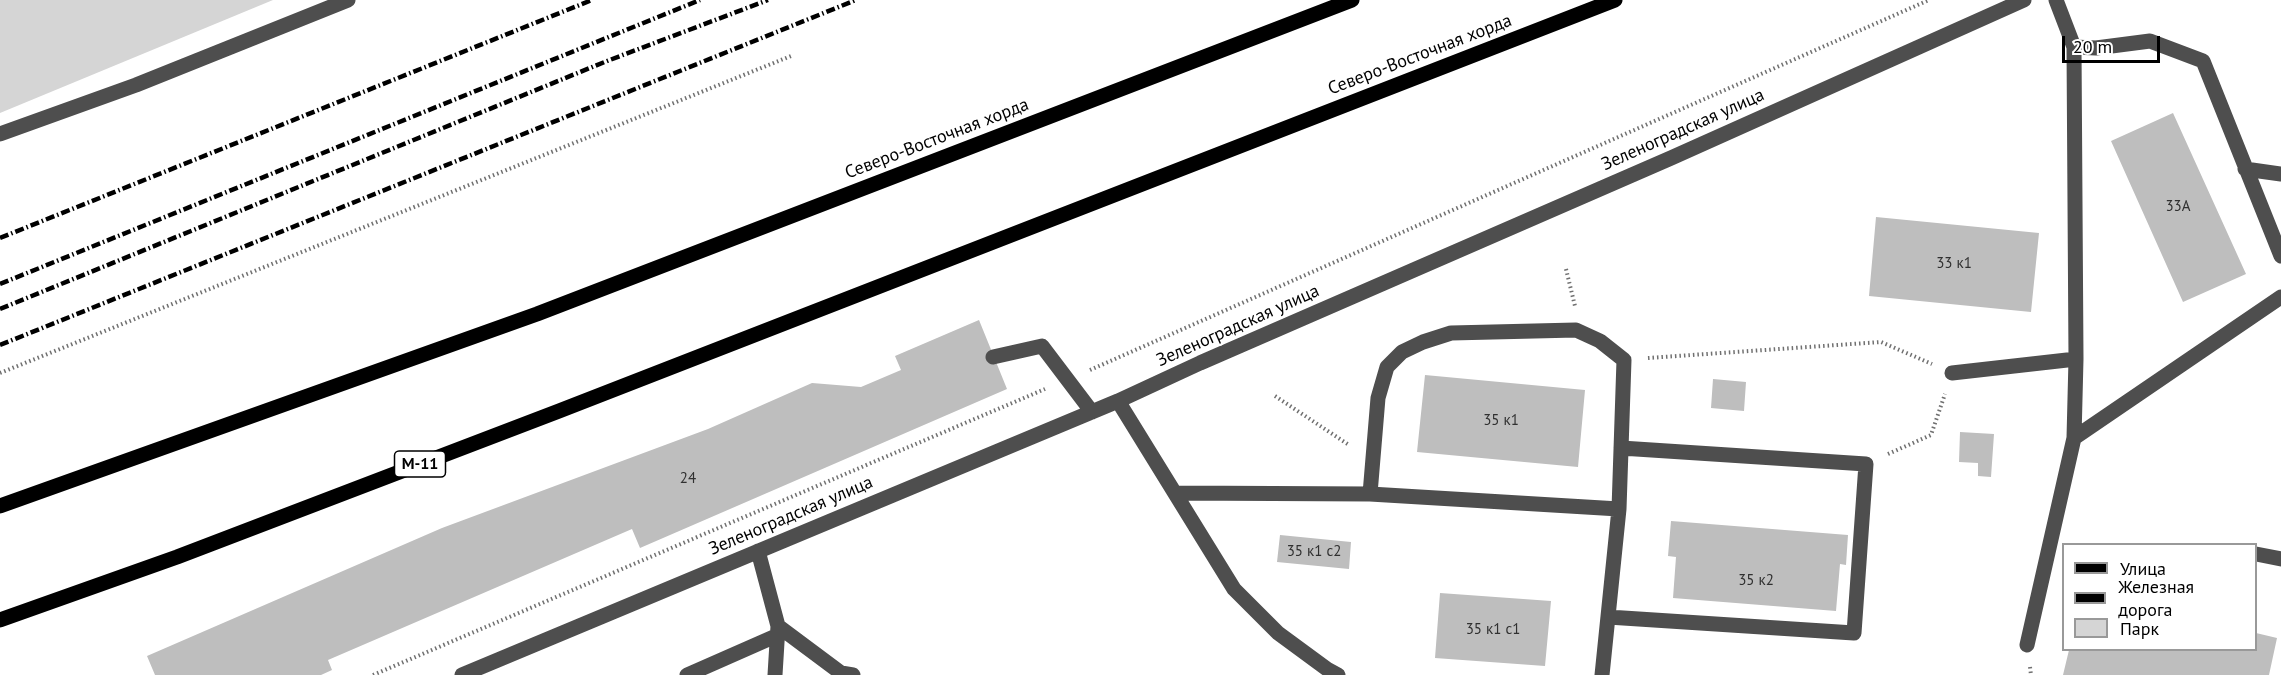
<!DOCTYPE html>
<html>
<head>
<meta charset="utf-8">
<style>
  body { margin:0 }
  #map { position:relative; width:2281px; height:675px; overflow:hidden; background:#fff; font-family:"PT Sans",sans-serif }
  canvas { display:block }
  .legend { position:absolute; left:2062px; top:543px; width:195px; height:108px; box-sizing:border-box; background:#fff; border:2px solid #999; margin:0; padding:8px 10px; list-style:none; font-size:18px; color:#000 }
  .legend li { display:flex; align-items:center; gap:12px; height:30px }
  .legend b { width:30px; border:2px solid #999 }
  .scale { position:absolute; left:2062px; top:36px; width:98px; height:27px; box-sizing:border-box; border:3px solid #000; border-top:0; padding-left:8px; font-size:18px; line-height:21px; white-space:nowrap; color:#000; -webkit-text-stroke:4px #fff; paint-order:stroke }
</style>
</head>
<body>
<div id="map">
<canvas width="2281" height="675"></canvas>
<ul class="legend">
<li><b style="height:8px;background:#000"></b>Улица</li>
<li><b style="height:8px;background:#000"></b>Железная дорога</li>
<li><b style="height:16px;background:#d5d5d5"></b>Парк</li>
</ul>
<div class="scale">20 m</div>
</div>
<script>
const c = document.querySelector('canvas').getContext('2d');
c.lineJoin = 'round';
function paint(path, color) { c.fillStyle = color; c.fill(path, 'evenodd'); }
const shape = rows => new Path2D(rows.map(r => 'M' + r).join(''));
function strokePath(path, color, width, dash) { c.strokeStyle = color; c.lineWidth = width; c.lineCap = dash ? 'butt' : 'round'; c.setLineDash(dash || []); c.stroke(path); }
function label(font, color, halo, rows, align = 'center') {
  c.font = font + ' "PT Sans",sans-serif'; c.lineWidth = 4.5; c.setLineDash([]); c.textBaseline = 'middle'; c.strokeStyle = halo; c.fillStyle = color; for (const [text, x, y, turn = 0] of rows) {
    c.save(); c.translate(x, y); c.rotate((+turn || 0) * Math.PI / 180); c.textAlign = isNaN(turn) ? turn : align; if (halo) c.strokeText(text, 0, 0); c.fillText(text, 0, 0); c.restore();
  }
}
paint(shape([
  [0,0,273,0,0,113]
]), '#d5d5d5');
paint(shape([
  [2173,113,2246,274,2183,302,2111,141],
  [1876,217,2039,233,2031,312,1869,296],
  [979,320,1007,389,640,548,632,529,328,660,332,670,321,675,155,675,147,656,442,528,708,429,812,383,861,387,901,370,895,356],
  [1425,375,1585,390,1578,467,1417,452],
  [1713,379,1746,382,1744,411,1711,408],
  [1960,432,1994,434,1991,477,1978,476,1978,463,1959,462],
  [1671,521,1848,535,1846,565,1840,564,1836,611,1673,598,1676,557,1668,556],
  [1280,535,1351,542,1349,569,1277,562],
  [1440,593,1551,601,1545,666,1435,658],
  [2256,633,2277,638,2269,675,2063,675,2069,650,2256,650]
]), '#bebebe');
strokePath(shape([
  [1566,269,1575,306],
  [1648,358,1881,342,1932,364],
  [1090,370,1929,0],
  [0,373,791,56],
  [1275,396,1349,445],
  [1888,454,1931,435,1945,394],
  [2030,667,2031,675],
  [373,675,1045,389]
]), '#707070', 4, [1.5, 3]);
strokePath(shape([
  [2056,0,2074,47],
  [0,134,136,85,348,0],
  [2245,169,2281,174],
  [2281,256,2203,61,2150,41,2096,48,2074,47,2076,359,2074,438,2281,297],
  [993,357,1042,346,1092,412],
  [1952,373,2076,359],
  [1118,401,1234,589,1278,633,1327,669,1338,675],
  [1175,493,1370,494,1378,398,1387,367,1402,352,1423,342,1451,333,1576,330,1600,341,1624,360,1619,509,1602,675],
  [1370,494,1619,509],
  [758,551,778,626,775,675],
  [2256,554,2281,559],
  [1608,617,1854,633,1866,464,1621,448],
  [778,626,841,673,853,675],
  [2027,645,2074,438],
  [462,675,1118,401,1200,363,1671,158,2024,0],
  [687,675,778,635]
]), '#4e4e4e', 15);
strokePath(shape([
  [0,506,537,314,1352,0],
  [0,620,177,557,559,411,1615,0]
]), '#000', 15);
strokePath(shape([
  [0,238,592,0],
  [0,284,700,0],
  [0,309,607,61,768,0],
  [0,345,856,0]
]), '#000', 4.5, [9, 3, 1.5, 3]);
label('15px', '#303030', null, [
  ["33А",2178,207],
  ["33 к1",1954,264],
  ["35 к1",1501,421],
  ["24",688,479],
  ["35 к1 с2",1314,552],
  ["35 к2",1756,581],
  ["35 к1 с1",1493,630]
]);
for (const [x, y, w] of [
  [420,464,51]
]) { const box = new Path2D(); box.roundRect(x - w / 2, y - 13, w, 26, 4.5); c.fillStyle = '#fff'; c.fill(box); strokePath(box, '#000', 1.5); }
label('bold 16px', '#000', null, [
  ["М-11",420,464]
]);
label('18px', '#000', '#fff', [
  ["Северо-Восточная хорда",1420,55,-21],
  ["Зеленоградская улица",1683,130,-24],
  ["Северо-Восточная хорда",937,139,-21],
  ["Зеленоградская улица",1238,326,-24],
  ["Зеленоградская улица",791,516,-23]
]);
</script>
</body>
</html>
